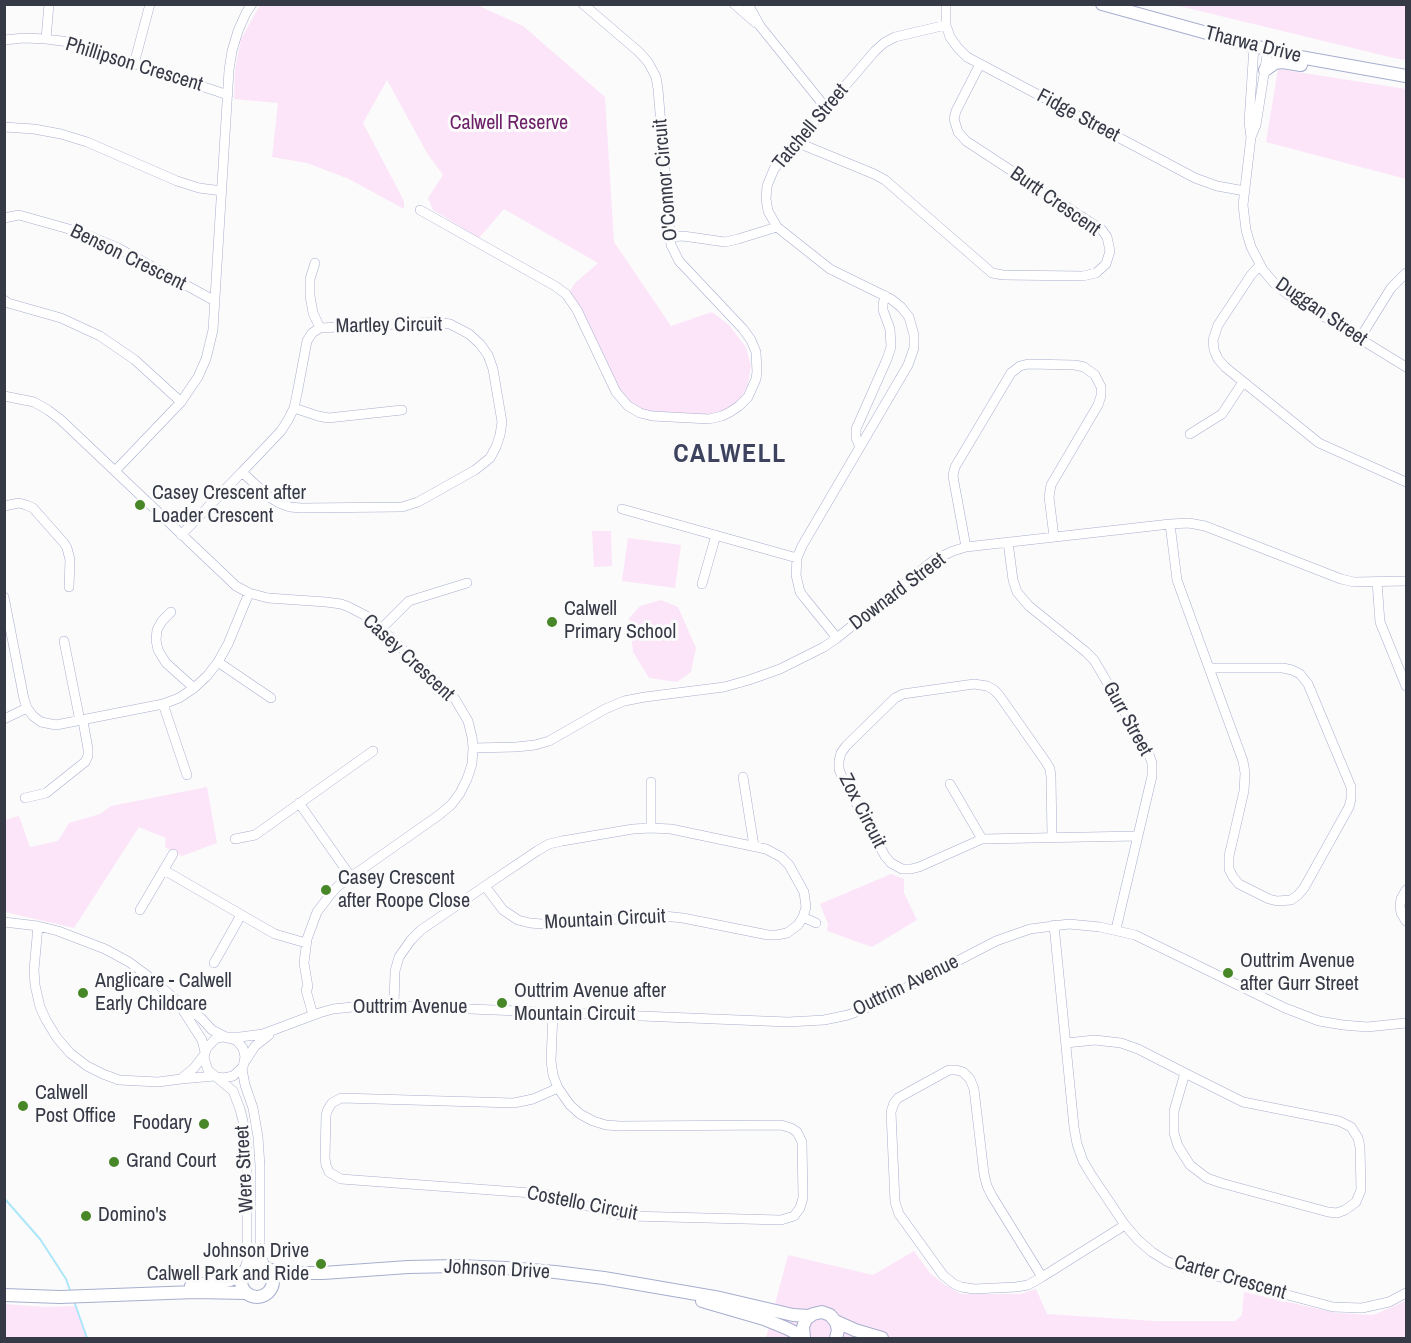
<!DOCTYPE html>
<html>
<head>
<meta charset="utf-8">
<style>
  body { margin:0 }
  #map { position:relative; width:1411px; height:1343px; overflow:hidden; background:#fbfbfb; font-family:"Archivo Narrow",sans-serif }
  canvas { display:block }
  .frame { position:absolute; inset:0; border:6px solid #363946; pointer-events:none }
</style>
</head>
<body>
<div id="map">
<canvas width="1411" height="1343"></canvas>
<div class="frame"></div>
</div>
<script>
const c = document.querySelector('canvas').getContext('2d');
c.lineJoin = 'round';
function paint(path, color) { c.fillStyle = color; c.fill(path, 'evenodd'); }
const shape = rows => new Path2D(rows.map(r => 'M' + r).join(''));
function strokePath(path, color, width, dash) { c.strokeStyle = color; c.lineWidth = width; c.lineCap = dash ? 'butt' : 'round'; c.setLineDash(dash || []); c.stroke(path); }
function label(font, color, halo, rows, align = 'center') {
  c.font = font + ' "Archivo Narrow",sans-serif'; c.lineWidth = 6; c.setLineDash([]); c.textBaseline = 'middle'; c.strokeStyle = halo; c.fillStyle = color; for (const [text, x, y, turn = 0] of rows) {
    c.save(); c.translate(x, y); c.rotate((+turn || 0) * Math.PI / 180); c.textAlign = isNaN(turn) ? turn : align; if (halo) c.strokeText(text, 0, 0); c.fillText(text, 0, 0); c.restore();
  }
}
paint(shape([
  [1331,4,1398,6,1406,5,1406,60,1394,58,1175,5],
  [260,5,477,5,523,26,605,97,614,242,671,326,712,312,729,325,746,347,751,366,748,384,740,401,724,413,705,416,646,413,623,397,570,291,575,283,598,263,504,209,479,238,433,210,428,198,443,175,427,153,387,80,363,123,404,201,404,209,349,179,307,163,272,157,278,103,234,99,235,70,241,39],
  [1278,69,1406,89,1406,179,1266,142],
  [592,531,611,531,612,566,594,567],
  [628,538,681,545,675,588,622,581],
  [661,600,678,607,696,648,691,672,677,682,649,678,633,652,629,618,640,606],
  [207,787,217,843,182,856,165,847,166,838,139,827,74,928,5,912,5,820,19,816,30,847,58,841,69,823,100,814,111,806],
  [891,874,904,879,904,893,917,920,872,947,827,931,828,924,820,904],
  [914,1251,930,1273,945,1285,961,1294,1020,1294,1036,1289,1047,1314,1155,1321,1235,1321,1242,1315,1244,1292,1336,1313,1373,1315,1406,1301,1406,1338,766,1338,788,1255,873,1275],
  [5,1304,46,1307,76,1306,87,1338,5,1338]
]), '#fce5f9');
strokePath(shape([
  [4,1198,40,1239,66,1279,71,1293],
  [74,1301,87,1338]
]), '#ace6f9', 2);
const minor = shape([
  [734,4,756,23],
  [748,4,760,26,826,108],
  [946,4,946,25,950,37,958,48,967,57,1195,178,1217,186,1245,191],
  [46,39,49,4],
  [4,40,24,38,46,39,69,42,228,95],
  [1254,46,1249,122,1251,137,1243,205,1246,230,1251,247,1263,270,1274,283,1287,294,1406,367],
  [134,64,150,4],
  [4,127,34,129,61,134,87,142,177,181,199,188,222,191],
  [1251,137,1256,125,1268,49],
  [796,142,874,174,885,180,992,273,1003,275,1083,276,1096,273,1106,264,1110,251,1107,237,1102,230,966,141,958,132,954,119,956,111,980,64],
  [420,210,555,286,566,294,577,310,616,392,628,406,640,413,652,416,709,419,722,416,730,412,739,406,748,397,756,379,757,372,756,352,751,340,743,329,679,261,671,245,658,89,656,77,648,62,639,52,583,4],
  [4,218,19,215,83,233,118,248,215,301],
  [669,237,683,236,725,242,738,239,777,227],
  [315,263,310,279,310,296,313,313,320,328],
  [1260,265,1251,275,1218,325,1213,340,1214,350,1218,359,1225,367,1319,443,1406,482],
  [4,300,8,303,61,318,100,336,135,360,181,402],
  [1360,338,1391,288,1406,273],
  [4,396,34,402,48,410,61,420,236,586,249,593,268,598,326,602,341,604,349,607,370,618,455,699,468,721,472,737,473,748,472,764,467,779,460,793,451,805,439,815,338,886,330,895,317,912,307,939,304,963,308,987,306,990,313,1015],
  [294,408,318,416,328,418,402,410],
  [1190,434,1222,414,1243,382],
  [860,447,856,438,856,429,887,359,891,347,890,329,883,310,883,303,886,296],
  [115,471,181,402,198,377,206,359,213,330,229,70,232,51,238,31,246,13,252,4],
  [4,506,19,503,26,505,33,508,64,543,67,548,70,560,69,587],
  [622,509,797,558],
  [1170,524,1177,580,1209,668,1283,668,1292,670,1300,674,1308,684,1351,787,1351,799,1349,807,1304,888,1298,895,1291,900,1277,901,1269,899,1239,884,1233,877,1229,869,1229,856,1244,791,1245,773,1243,761,1209,668],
  [181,535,242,472,269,497,279,503,290,507,301,508,402,507,418,502,475,470,490,458,496,447,500,435,502,422,493,369,488,355,480,344,469,334,450,324,436,322,320,328,312,333,307,341,297,394,294,408,288,420,281,431,242,472],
  [1008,542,1013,580,1017,592,1029,606,1086,652,1094,660,1148,752,1152,763,1152,776,1116,929],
  [966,547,954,482,953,475,955,467,1011,373,1020,366,1028,364,1075,365,1084,367,1095,375,1101,387,1101,396,1098,405,1051,485,1049,497,1054,537],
  [1377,582,1380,622,1406,686],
  [702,584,716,535],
  [4,597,24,699,27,708,33,716,41,722,56,725,163,704,179,698,194,688,207,676,218,662,228,644,249,593],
  [171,612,162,621,157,630,156,640,158,650,166,663,194,688],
  [381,629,409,601,467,583],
  [837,638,807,601,800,592,796,575,797,558,802,546,908,365,914,348,914,335,909,317,901,307,891,299,830,269,777,227,768,211,766,199,767,186,774,169,875,51,884,43,895,37,946,25],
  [64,641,80,721],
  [218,662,271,698],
  [163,704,187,775],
  [4,719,27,708],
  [473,748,516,747,535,745,549,741,605,709,624,701,645,697,724,687,749,680,780,669,824,647,837,638,934,560,953,551,966,547,1170,524,1189,523,1205,526,1341,579,1354,582,1406,581],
  [743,777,754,846],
  [950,784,982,839],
  [25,798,46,793,85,762,88,756,88,749,83,721],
  [299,803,351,877],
  [651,828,651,782],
  [1052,837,1051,777,1050,769,1046,762,999,695,994,690,987,686,974,684,903,694,895,698,846,746,841,753,839,761,839,769,842,777,885,856,891,863,902,869,911,869,919,867,982,839,1138,836],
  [235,839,255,835,373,751],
  [164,870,266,929,275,934,306,943],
  [1406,890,1401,899,1400,906,1401,913,1406,921],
  [140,910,173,854],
  [803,917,816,923],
  [4,922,38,926,58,931,105,949,129,962,152,979,177,1001,201,1018,212,1030,226,1037],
  [1054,925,1074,1127,1077,1144,1083,1161,1092,1176,1125,1225,1138,1240,1152,1252,1168,1262,1186,1268,1333,1307,1362,1308,1389,1302,1406,1293],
  [38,926,34,970,35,985,40,1007,46,1020,57,1038,70,1053,87,1066,103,1074,119,1080,158,1082,181,1079,215,1076],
  [214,963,241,915],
  [179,1004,202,1040,205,1052],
  [394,1005,395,971,399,957,411,940,421,930,485,886,537,851,549,844,562,841,633,829,651,828,671,829,766,849,781,857,789,865,804,892,806,907,803,917,798,925,787,933,777,935,768,935,683,918,664,916,542,924,530,923,518,920,503,910,485,886],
  [553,1012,551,1061,553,1075,558,1088,533,1099,514,1103,341,1098,332,1103,328,1109,326,1115,325,1158,326,1165,329,1172,341,1179,545,1194,616,1214,630,1216,781,1220,794,1216,800,1208,803,1198,802,1142,797,1132,791,1128,781,1125,620,1126,606,1125,593,1121,580,1114,570,1105,558,1088],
  [228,1037,240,1037,263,1034,319,1013,333,1009,372,1005,788,1022,824,1020,848,1015,871,1006,996,941,1030,929,1069,924,1100,927,1135,935,1285,1008,1319,1021,1343,1025,1367,1027,1406,1023],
  [1066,1043,1095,1040,1121,1043,1138,1049,1185,1073,1174,1111,1174,1133,1178,1146,1190,1165,1207,1178,1221,1183,1328,1212,1337,1213,1345,1210,1356,1202,1361,1190,1360,1147,1358,1138,1351,1127,1339,1121,1243,1102,1185,1073],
  [246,1060,255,1046,269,1035],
  [242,1069,245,1085,253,1108,258,1137,260,1166,260,1252,266,1269],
  [183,1077,194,1068,204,1055],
  [217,1077,224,1078,233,1076,243,1067,245,1057,243,1048,237,1041,233,1039,223,1037,215,1039,206,1049,204,1058,208,1070,233,1091,240,1109,243,1121,246,1142,247,1164,247,1261,244,1271],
  [1042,1277,992,1196,987,1186,984,1174,974,1089,970,1079,963,1072,956,1070,949,1070,898,1098,894,1103,891,1112,895,1202,899,1214,943,1275,954,1284,961,1287,974,1289,1016,1287,1028,1285,1042,1277,1125,1225]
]);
const major = shape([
  [1102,4,1254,46,1300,57,1406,76],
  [1265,70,1275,63,1282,62,1301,65],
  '241 1281a16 16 0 1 1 32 0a16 16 0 1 1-32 0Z',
  [267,1269,285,1273,323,1273,408,1267,457,1266,506,1268,555,1272,604,1278,720,1298,793,1315,809,1316],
  [191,1286,230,1280,242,1275],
  [4,1295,60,1297,195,1292,246,1293],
  [702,1301,764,1319,786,1328,804,1337],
  [835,1321,855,1330,882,1338],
  [804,1338,803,1327,806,1319,813,1314,822,1312,830,1315,836,1322,838,1330,836,1338]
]);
strokePath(minor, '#a7aece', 10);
strokePath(major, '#a7aece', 14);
strokePath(minor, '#fff', 9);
strokePath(major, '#fff', 12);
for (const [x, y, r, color] of [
  [140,505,6,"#488727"],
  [552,622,6,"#488727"],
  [326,890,6,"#488727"],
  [1228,973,6,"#488727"],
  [83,993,6,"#488727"],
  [502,1003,6,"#488727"],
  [23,1106,6,"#488727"],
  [204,1124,6,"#488727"],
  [114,1162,6,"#488727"],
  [86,1216,6,"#488727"],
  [321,1264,6,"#488727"]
]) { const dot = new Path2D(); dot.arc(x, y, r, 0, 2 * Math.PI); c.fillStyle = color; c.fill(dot); strokePath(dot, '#fbfbfb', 2); }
label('20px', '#363946', '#fbfbfb', [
  ["Tharwa Drive",1253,45,14],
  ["Phillipson Crescent",134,65,17],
  ["Fidge Street",1078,116,28],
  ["Tatchell Street",811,127,-50],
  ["O'Connor Circuit",666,180,-95],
  ["Burtt Crescent",1055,202,35],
  ["Benson Crescent",128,258,26],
  ["Duggan Street",1321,312,34],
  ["Martley Circuit",389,326,-1],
  ["Downard Street",898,592,-37],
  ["Casey Crescent",408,658,43],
  ["Gurr Street",1127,719,61],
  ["Zox Circuit",862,811,63],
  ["Mountain Circuit",605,920,-3],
  ["Outtrim Avenue",906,986,-26],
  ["Outtrim Avenue",410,1008],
  ["Were Street",245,1169,-93],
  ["Costello Circuit",582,1204,11],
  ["Johnson Drive",497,1270,3],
  ["Carter Crescent",1230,1278,16]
]);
label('20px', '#6c2067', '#fbfbfb', [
  ["Calwell Reserve",509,124]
]);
label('20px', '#363946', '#fbfbfb', [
  ["Casey Crescent after",152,494],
  ["Loader Crescent",152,517],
  ["Calwell",564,610],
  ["Primary School",564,633],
  ["Casey Crescent",338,879],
  ["after Roope Close",338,902],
  ["Outtrim Avenue",1240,962],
  ["after Gurr Street",1240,985],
  ["Anglicare - Calwell",95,982],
  ["Early Childcare",95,1005],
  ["Outtrim Avenue after",514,992],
  ["Mountain Circuit",514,1015],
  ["Calwell",35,1094],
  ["Post Office",35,1117],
  ["Foodary",192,1124,"right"],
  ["Grand Court",126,1162],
  ["Domino's",98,1216],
  ["Johnson Drive",309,1252,"right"],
  ["Calwell Park and Ride",309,1275,"right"]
], 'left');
c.letterSpacing = '1.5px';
label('bold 26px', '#3d435e', '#fbfbfb', [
  ["CALWELL",730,455]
]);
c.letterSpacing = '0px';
</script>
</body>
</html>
